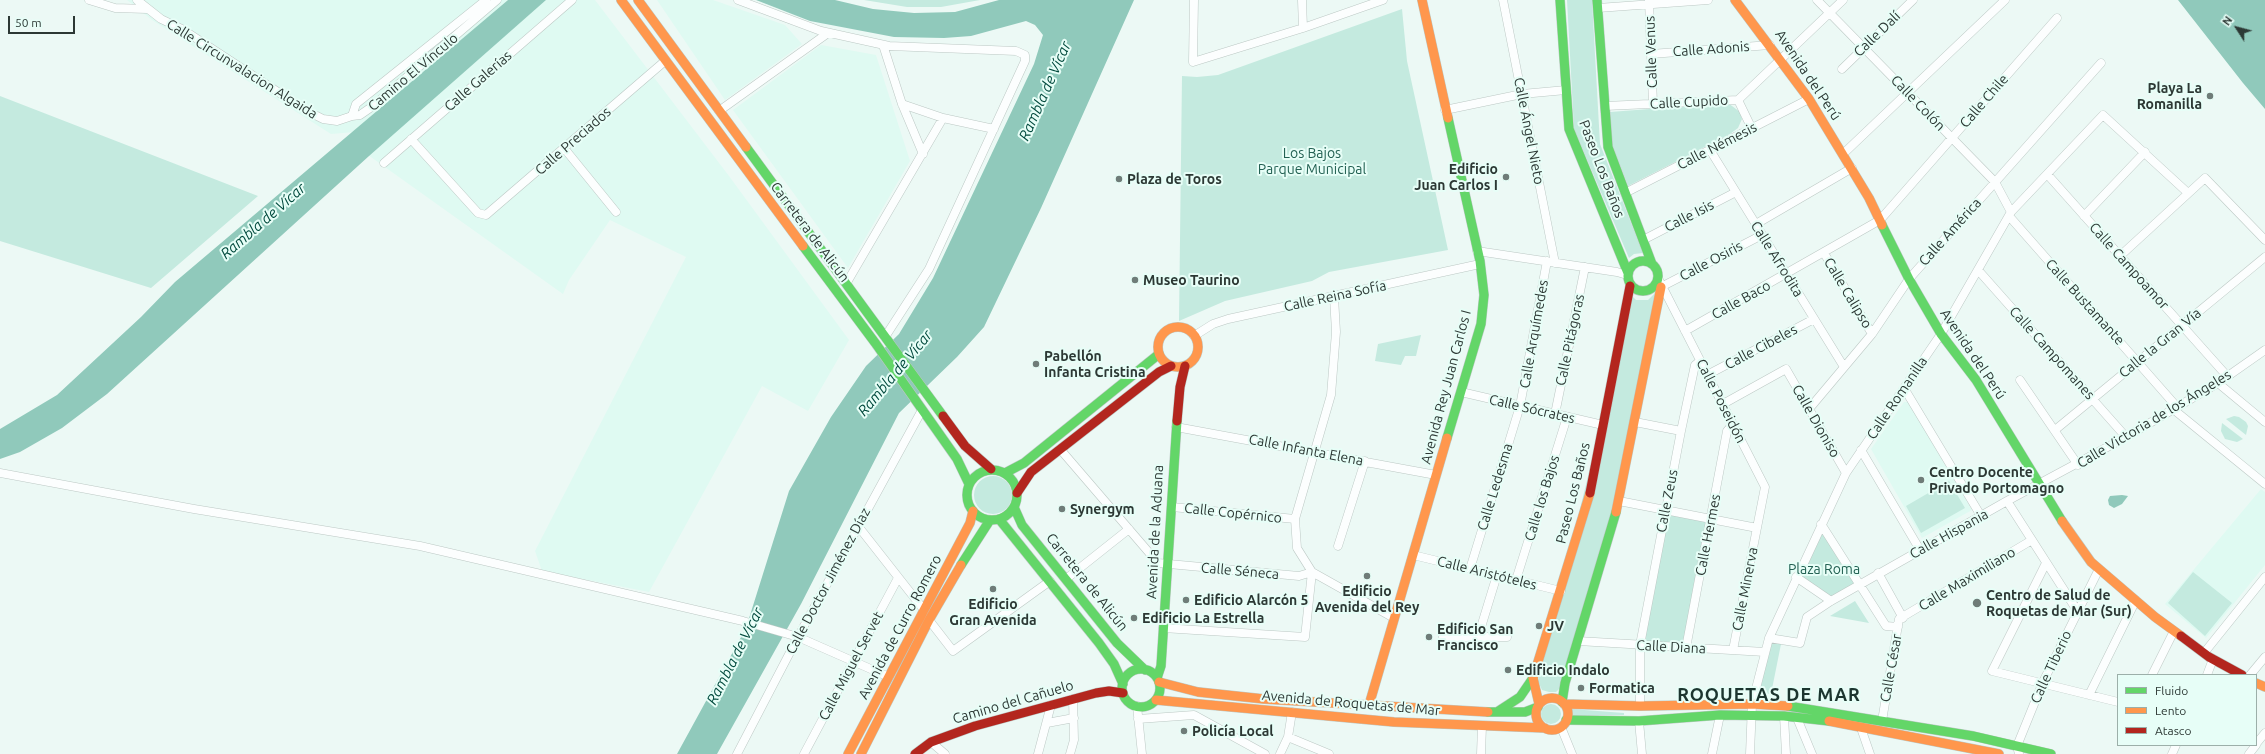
<!DOCTYPE html>
<html>
<head>
<meta charset="utf-8">
<style>
  body { margin:0 }
  #map { position:relative; width:2265px; height:754px; overflow:hidden; background:#ecf9f5; font-family:Ubuntu,sans-serif }
  canvas { display:block }
  .legend { position:absolute; left:2117px; top:674px; width:140px; height:72px; box-sizing:border-box; background:#e7fef7; border:1px solid #9cafa9; margin:0; padding:5px 7px; list-style:none; font-size:12px; color:#2c3834 }
  .legend li { display:flex; align-items:center; gap:8px; height:20px }
  .legend b { width:20px; border:1px solid #9cafa9 }
  .north { position:absolute; left:2217px; top:8px; width:40px; height:40px; -webkit-text-stroke:3px #e7fef7; paint-order:stroke; rotate:306deg; font-size:11px; font-weight:700; line-height:16px; text-align:center; color:#2c3834 }
  .north::after { content:''; display:block; margin:auto; width:14px; height:18px; background:#2c3834; clip-path:polygon(50% 0,100% 100%,50% 72%,0 100%) }
  .scale { position:absolute; left:8px; top:16px; width:67px; height:18px; box-sizing:border-box; border:2px solid #2c3834; border-top:0; padding-left:5px; font-size:12px; line-height:14px; white-space:nowrap; color:#2c3834; -webkit-text-stroke:3px #e7fef7; paint-order:stroke }
</style>
</head>
<body>
<div id="map">
<canvas width="2265" height="754"></canvas>
<ul class="legend">
<li><b style="height:5px;background:#63d668"></b>Fluido</li>
<li><b style="height:5px;background:#ff974d"></b>Lento</li>
<li><b style="height:5px;background:#b3261e"></b>Atasco</li>
</ul>
<div class="north">N</div>
<div class="scale">50 m</div>
</div>
<script>
const c = document.querySelector('canvas').getContext('2d');
c.lineJoin = 'round';
function paint(path, color) { c.fillStyle = color; c.fill(path, 'evenodd'); }
const shape = rows => new Path2D(rows.map(r => 'M' + r).join(''));
function strokePath(path, color, width, dash) { c.strokeStyle = color; c.lineWidth = width; c.lineCap = dash ? 'butt' : 'round'; c.setLineDash(dash || []); c.stroke(path); }
function label(font, color, halo, rows, align = 'center') {
  c.font = font + ' Ubuntu,sans-serif'; c.lineWidth = 4; c.setLineDash([]); c.textBaseline = 'middle'; c.strokeStyle = halo; c.fillStyle = color; for (const [text, x, y, turn = 0] of rows) {
    c.save(); c.translate(x, y); c.rotate((+turn || 0) * Math.PI / 180); c.textAlign = isNaN(turn) ? turn : align; if (halo) c.strokeText(text, 0, 0); c.fillText(text, 0, 0); c.restore();
  }
}
paint(shape([
  [127,0,508,0,354,132,331,134,152,20],
  [546,0,595,0,729,176,849,340,808,411,762,386,649,592,542,571,535,551,686,257,610,220,569,280,563,294,368,155],
  [657,0,713,0,785,25,802,44,725,100],
  [821,45,876,55,910,161,848,268,733,110],
  [1904,402,1908,402,1972,510,1922,538,1871,449],
  [2261,489,2265,492,2265,565,2206,638,2165,604]
]), '#dffaf2');
paint(shape([
  [864,0,980,0,941,7,907,7],
  [1567,0,1592,0,1600,144,1643,253,1634,254,1629,258,1574,129],
  [1402,9,1407,61,1448,250,1329,272,1312,281,1225,301,1179,321,1182,76,1197,77,1218,75],
  [0,96,258,196,151,288,0,241],
  [1728,103,1740,112,1742,119,1738,128,1730,134,1628,186,1611,142,1610,112],
  [1655,293,1619,492,1562,686,1556,692,1549,692,1542,690,1538,681,1632,296,1636,300,1648,300],
  [1421,335,1416,356,1405,356,1401,365,1375,361,1378,344],
  [2234,416,2239,417,2246,422,2248,426,2246,435,2226,419],
  [2222,423,2243,439,2237,442,2225,439,2221,431],
  '974 495a19 19 0 1 1 38 0a19 19 0 1 1-38 0Z',
  [1949,481,1965,508,1921,533,1906,506],
  [1666,510,1711,519,1686,648,1640,645],
  [1821,524,1858,585,1831,601,1796,577],
  [2193,572,2232,603,2205,636,2168,603],
  [1855,601,1869,623,1830,616],
  [1770,641,1781,644,1771,694,1753,692],
  '1541 714a10 10 0 1 1 20 0a10 10 0 1 1-20 0Z',
  [1571,709,1624,713,1624,715,1571,716]
]), '#c4eadf');
paint(shape([
  [508,0,546,0,369,156,107,394,62,428,20,452,0,459,0,429,57,395,141,317,175,282],
  [756,0,835,0,873,9,914,13,955,12,999,0,1134,0,1041,208,984,327,957,357,899,413,801,604,717,754,677,754,746,628,789,491,831,417,866,366,899,334,933,278,1034,64,1043,35,1035,25,1026,21,971,36,944,38,894,37,810,21],
  [2178,0,2265,0,2265,109,2243,83],
  [2122,495,2128,496,2122,504,2114,508,2109,505,2108,500,2110,496]
]), '#90c9bb');
const street = shape([
  [89,0,115,8,147,9],
  [137,0,161,19,182,29,307,111,323,119,337,121,352,116,360,115,373,106,497,0],
  [738,0,821,31,889,46,1016,51,1025,55,1025,61,929,269,885,337],
  [1194,0,1193,62,1303,28,1383,0],
  [1302,0,1303,28],
  [1503,0,1555,263],
  [1649,0,1653,104],
  [1817,0,1995,182,2011,212],
  [1598,8,1708,0],
  [883,45,902,104,923,154],
  [1651,54,1770,45],
  [1842,69,1913,0],
  [1738,100,1752,129],
  [902,104,943,118],
  [1605,106,1738,100,1843,0],
  [1445,110,1522,94,1566,90],
  [719,111,828,33],
  [352,116,356,104,486,0],
  [411,139,478,213,486,215,665,61],
  [564,148,616,212],
  [1710,150,1844,367],
  [1843,154,2005,0],
  [384,163,572,0],
  [2047,174,2227,376],
  [1625,193,1809,99],
  [2009,216,2177,407],
  [2084,216,2145,152],
  [1756,224,1852,168],
  [1643,240,1736,192],
  [1477,251,1617,272,1627,275],
  [1824,253,1872,334],
  [2120,256,2205,178,2265,240],
  [1978,270,2126,437],
  [1658,278,1765,487,1733,650],
  [846,284,943,118,994,129],
  [1661,287,1762,235],
  [1334,297,1336,332,1331,395,1295,519,1297,548,1312,572,1394,618],
  [1685,331,1880,220,2057,18],
  [1194,336,1213,324,1228,319,1480,264],
  [1707,375,1814,319],
  [2020,380,2078,465],
  [2218,383,2265,422],
  [1904,388,1981,516],
  [1461,392,1603,425],
  [1723,404,1786,369,1846,473],
  [1809,409,1872,334,1909,279,2101,63],
  [2173,409,2265,484],
  [1555,414,1585,267],
  [1635,422,1681,431],
  [1176,427,1436,475],
  [2055,430,2265,257],
  [1060,449,1158,563,1299,576,1312,572,1305,637,1163,628],
  [1861,450,1920,550],
  [0,473,194,509,420,546,743,621,798,637,889,677],
  [1619,501,1757,528],
  [2007,501,2078,612],
  [1172,507,1295,519],
  [1821,524,1886,626,1898,627],
  [858,526,924,610],
  [1338,546,1365,461],
  [1413,555,1561,591],
  [2046,563,1992,671,2118,702],
  [1470,569,1520,406,1547,261],
  [1878,573,1903,618],
  [1796,577,1831,601],
  [1066,579,1129,529],
  [1516,580,1567,417],
  [929,620,953,651,1050,581],
  [1443,637,1507,637],
  [1478,637,1497,575],
  [1769,638,1800,643,1807,617,1831,601,2007,501,2126,437,2218,383,2265,350],
  [1578,641,1765,652],
  [1686,648,1727,431,1733,424],
  [2204,653,2265,577],
  [2152,675,2174,631],
  [2207,675,2213,659],
  [2250,675,2265,657],
  [2089,695,2136,600],
  [1137,706,1142,754],
  [1640,706,1640,645,1681,431,1695,365,1700,361],
  [1784,716,1786,754],
  [1797,718,1812,754],
  [1138,719,1194,715,1265,754],
  [1639,721,1642,754],
  [1882,721,1899,619,2032,540],
  [1047,723,1074,718],
  [1561,727,1572,754],
  [1861,728,1870,754],
  [1288,737,1329,754],
  [931,742,945,754],
  [2256,744,2265,733],
  [737,754,798,637,922,410],
  [804,754,898,578],
  [1038,754,1051,705],
  [1070,754,1074,740,1073,699],
  [1280,754,1288,737,1292,712],
  [1481,754,1482,726],
  [1712,754,1720,715],
  [1750,754,1752,704,1769,638,1846,473,1941,334,2011,212,2103,115,2188,193],
  [2019,754,2017,746,2043,682,2099,569],
  [2172,754,2176,745],
  [2249,754,2256,745]
]);
const fast = shape([
  [1560,0,1569,129,1628,273],
  [1597,0,1608,147,1652,264],
  [746,147,943,416],
  [1882,225,1909,279,1941,334,1976,380,2062,521],
  [803,246,876,344,957,459,969,484],
  '1628 276a15 15 0 1 1 30 0a15 15 0 1 1-30 0Z',
  [1447,438,1481,324,1484,295,1480,261,1448,118],
  '967 495a25 25 0 1 1 50 0a25 25 0 1 1-50 0Z',
  [1005,473,1024,463,1159,354],
  [1014,507,1022,525,1117,643,1145,670],
  [999,519,1099,643,1114,664,1123,684],
  [961,565,990,520],
  '1122 688a19 19 0 1 1 38 0a19 19 0 1 1-38 0Z',
  [1157,678,1161,666,1177,421],
  [1562,702,1565,683,1616,512],
  [1788,706,1973,736,2051,754],
  [1488,712,1525,712,1538,707],
  [1497,712,1520,697,1533,678],
  [1566,720,1639,721,1720,715,1784,716,1829,721]
]);
const slow = shape([
  [621,0,803,246],
  [638,0,746,147],
  [1422,0,1448,118],
  [1735,0,1809,99,1869,198,1882,225],
  '1158 347a20 20 0 1 1 40 0a20 20 0 1 1-40 0Z',
  [1616,512,1661,287],
  [2062,521,2091,562,2155,617,2181,636],
  [1159,682,1198,692,1264,699,1488,712],
  [2256,683,2265,687],
  '1536 714a16 16 0 1 1 32 0a16 16 0 1 1-32 0Z',
  [1156,700,1394,722,1545,728],
  [1539,704,1533,678,1590,493],
  [1564,704,1640,706,1752,704,1788,706],
  [1369,705,1447,438],
  [1829,721,1999,754],
  [848,754,970,523,973,511],
  [861,754,929,620,961,565]
]);
const jam = shape([
  [943,416,965,446,991,469],
  [1177,421,1180,387,1185,366],
  [1017,493,1031,472,1159,372,1171,366],
  [1590,493,1630,286],
  [2181,636,2209,657,2242,675],
  [915,754,931,742,975,726,1096,693,1109,691,1123,693]
]);
strokePath(street, '#bcc8c4', 9);
strokePath(fast, '#bcc8c4', 10);
strokePath(slow, '#bcc8c4', 10);
strokePath(jam, '#bcc8c4', 10);
strokePath(street, '#fcfefe', 8);
strokePath(fast, '#63d668', 9);
strokePath(slow, '#ff974d', 9);
strokePath(jam, '#b3261e', 9);
for (const [x, y, r, color] of [
  [2210,96,4,"#6f7c78"],
  [1506,177,4,"#6f7c78"],
  [1119,179,4,"#6f7c78"],
  [1135,280,4,"#6f7c78"],
  [1036,364,4,"#6f7c78"],
  [1921,480,4,"#6f7c78"],
  [1062,509,4,"#6f7c78"],
  [1367,576,4,"#6f7c78"],
  [993,589,4,"#6f7c78"],
  [1186,600,4,"#6f7c78"],
  [1977,603,5,"#6f7c78"],
  [1134,618,4,"#6f7c78"],
  [1539,626,4,"#6f7c78"],
  [1429,637,4,"#6f7c78"],
  [1508,670,4,"#6f7c78"],
  [1581,688,4,"#6f7c78"],
  [1184,731,4,"#6f7c78"]
]) { const dot = new Path2D(); dot.arc(x, y, r, 0, 2 * Math.PI); c.fillStyle = color; c.fill(dot); strokePath(dot, '#e7fef7', 1.5); }
label('14px', '#2c3834', '#e7fef7', [
  ["Calle Dalí",1877,34,-44],
  ["Calle Adonis",1711,49,-4],
  ["Calle Venus",1651,52,-92],
  ["Calle Circunvalacion Algaida",242,69,32],
  ["Camino El Vínculo",413,72,-40],
  ["Avenida del Perú",1808,75,56],
  ["Calle Galerías",478,81,-41],
  ["Calle Chile",1984,101,-49],
  ["Calle Cupido",1689,102,-3],
  ["Calle Colón",1918,103,46],
  ["Calle Ángel Nieto",1529,131,79],
  ["Calle Preciados",573,141,-41],
  ["Calle Némesis",1717,146,-27],
  ["Paseo Los Baños",1602,169,69],
  ["Calle Isis",1689,216,-27],
  ["Carretera de Alicún",810,232,53],
  ["Calle América",1950,232,-48],
  ["Calle Afrodita",1777,259,58],
  ["Calle Osiris",1711,261,-28],
  ["Calle Campoamor",2129,266,48],
  ["Calle Calipso",1848,293,59],
  ["Calle Reina Sofía",1335,296,-12],
  ["Calle Baco",1741,300,-29],
  ["Calle Bustamante",2085,302,48],
  ["Calle Arquímedes",1534,334,-80],
  ["Calle Pitágoras",1570,340,-78],
  ["Calle la Gran Vía",2160,343,-39],
  ["Calle Cibeles",1761,347,-28],
  ["Calle Campomanes",2052,353,48],
  ["Avenida del Perú",1973,354,56],
  ["Avenida Rey Juan Carlos I",1446,387,-75],
  ["Calle Romanilla",1897,398,-56],
  ["Calle Poseidón",1721,401,63],
  ["Calle Sócrates",1532,409,13],
  ["Calle Victoria de los Ángeles",2154,419,-31],
  ["Calle Dioniso",1816,421,60],
  ["Calle Infanta Elena",1306,450,11],
  ["Calle Ledesma",1495,487,-73],
  ["Paseo Los Baños",1573,493,-76],
  ["Calle los Bajos",1542,498,-73],
  ["Calle Zeus",1667,501,-79],
  ["Calle Copérnico",1233,513,6],
  ["Avenida de la Aduana",1155,532,-87],
  ["Calle Hispania",1949,534,-29],
  ["Calle Hermes",1708,535,-79],
  ["Calle Séneca",1240,571,5],
  ["Calle Aristóteles",1487,573,14],
  ["Calle Maximiliano",1967,579,-31],
  ["Calle Doctor Jiménez Díaz",828,581,-62],
  ["Carretera de Alicún",1087,582,51],
  ["Calle Minerva",1745,589,-79],
  ["Avenida de Curro Romero",900,627,-62],
  ["Calle Diana",1671,647,3],
  ["Calle Miguel Servet",851,666,-62],
  ["Calle Tiberio",2051,667,-65],
  ["Calle César",1891,668,-80],
  ["Camino del Cañuelo",1013,702,-16],
  ["Avenida de Roquetas de Mar",1351,703,5]
]);
label('bold 14px', '#2c3834', '#e7fef7', [
  ["Playa La",2202,88,"right"],
  ["Romanilla",2202,104,"right"],
  ["Edificio",1498,169,"right"],
  ["Juan Carlos I",1498,185,"right"],
  ["Plaza de Toros",1127,179],
  ["Museo Taurino",1143,280],
  ["Pabellón",1044,356],
  ["Infanta Cristina",1044,372],
  ["Centro Docente",1929,472],
  ["Privado Portomagno",1929,488],
  ["Synergym",1070,509],
  ["Edificio",1367,591,"center"],
  ["Avenida del Rey",1367,607,"center"],
  ["Centro de Salud de",1986,595],
  ["Roquetas de Mar (Sur)",1986,611],
  ["Edificio Alarcón 5",1194,600],
  ["Edificio",993,604,"center"],
  ["Gran Avenida",993,620,"center"],
  ["Edificio La Estrella",1142,618],
  ["JV",1547,626],
  ["Edificio San",1437,629],
  ["Francisco",1437,645],
  ["Edificio Indalo",1516,670],
  ["Formatica",1589,688],
  ["Policía Local",1192,731]
], 'left');
label('14px', '#236153', '#e7fef7', [
  ["Los Bajos",1312,153],
  ["Parque Municipal",1312,169],
  ["Plaza Roma",1824,569]
]);
label('italic 15px', '#024a3d', '#e7fef7', [
  ["Rambla de Vícar",1045,91,-66],
  ["Rambla de Vícar",263,221,-41],
  ["Rambla de Vícar",895,373,-50],
  ["Rambla de Vícar",735,656,-63]
]);
c.letterSpacing = '1px';
label('bold 18px', '#1c352f', '#e7fef7', [
  ["ROQUETAS DE MAR",1769,695]
]);
c.letterSpacing = '0px';
</script>
</body>
</html>
